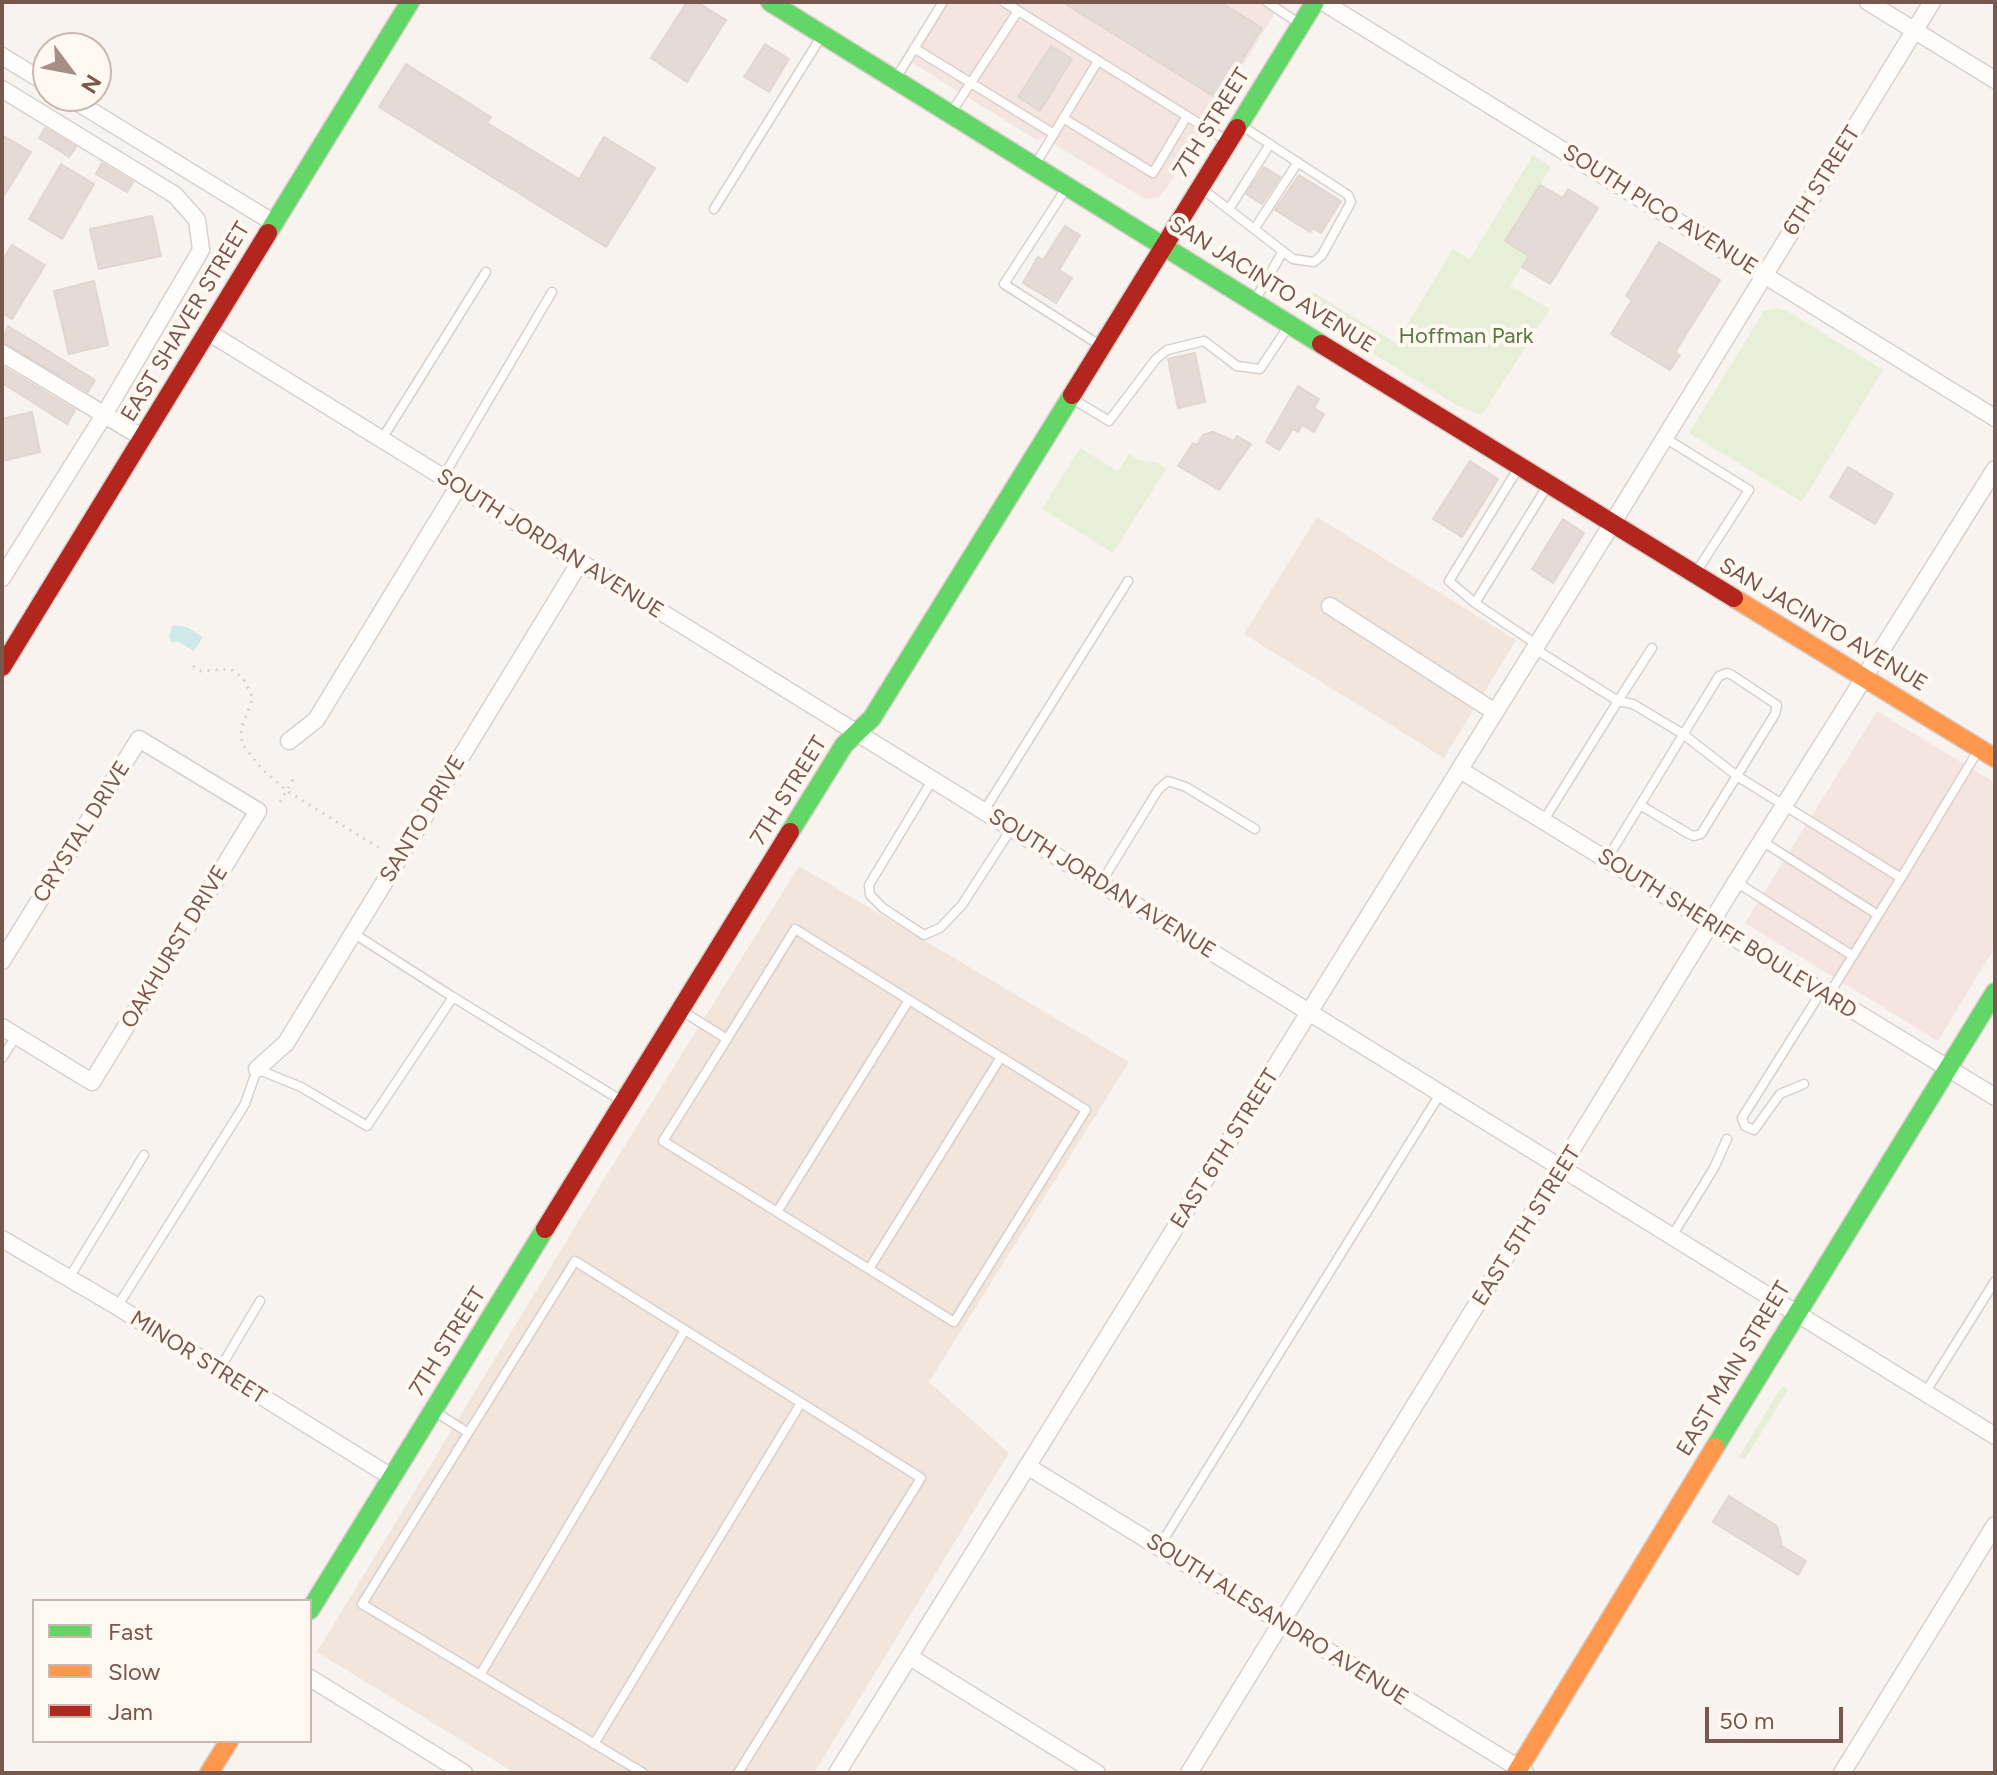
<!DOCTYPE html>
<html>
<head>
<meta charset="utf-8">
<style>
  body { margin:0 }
  #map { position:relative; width:1997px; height:1775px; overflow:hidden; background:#f8f3ee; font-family:Figtree,sans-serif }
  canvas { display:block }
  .frame { position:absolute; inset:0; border:4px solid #78584d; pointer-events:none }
  .legend { position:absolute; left:32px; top:1599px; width:280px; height:144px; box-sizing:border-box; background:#fff8f1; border:2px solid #c9b8af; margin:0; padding:10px 14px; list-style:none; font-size:24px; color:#78584d }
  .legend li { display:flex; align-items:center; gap:16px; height:40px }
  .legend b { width:40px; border:2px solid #c9b8af }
  .north { position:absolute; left:32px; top:32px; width:80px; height:80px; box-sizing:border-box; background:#fff8f1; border:2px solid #c9b8af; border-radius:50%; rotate:122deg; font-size:22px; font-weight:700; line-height:32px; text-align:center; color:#78584d }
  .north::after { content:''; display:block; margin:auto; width:28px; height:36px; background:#a58e85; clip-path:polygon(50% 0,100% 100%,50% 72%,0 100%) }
  .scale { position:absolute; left:1705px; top:1707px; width:138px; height:36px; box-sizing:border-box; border:4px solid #78584d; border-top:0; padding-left:10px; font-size:24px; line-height:28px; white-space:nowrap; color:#78584d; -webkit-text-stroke:6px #fff8f1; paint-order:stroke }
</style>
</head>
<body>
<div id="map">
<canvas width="1997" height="1775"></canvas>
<div class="frame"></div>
<ul class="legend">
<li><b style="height:10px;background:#63d668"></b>Fast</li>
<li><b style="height:10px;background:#ff974d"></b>Slow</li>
<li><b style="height:10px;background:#b3261e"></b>Jam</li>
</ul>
<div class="north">N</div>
<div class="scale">50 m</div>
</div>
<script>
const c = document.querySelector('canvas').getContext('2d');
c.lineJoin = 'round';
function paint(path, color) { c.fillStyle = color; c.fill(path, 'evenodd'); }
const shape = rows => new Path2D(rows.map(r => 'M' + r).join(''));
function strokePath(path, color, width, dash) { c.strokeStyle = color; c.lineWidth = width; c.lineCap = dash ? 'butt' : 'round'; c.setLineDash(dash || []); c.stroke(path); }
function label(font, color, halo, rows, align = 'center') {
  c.font = font + ' Figtree,sans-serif'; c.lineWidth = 8; c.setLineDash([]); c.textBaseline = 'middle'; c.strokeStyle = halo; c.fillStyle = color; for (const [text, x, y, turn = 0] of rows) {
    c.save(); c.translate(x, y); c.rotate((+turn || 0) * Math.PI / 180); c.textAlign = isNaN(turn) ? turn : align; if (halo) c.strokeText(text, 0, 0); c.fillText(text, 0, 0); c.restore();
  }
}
paint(shape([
  [1317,517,1516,640,1444,758,1244,634],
  [799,866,1129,1062,929,1382,1009,1453,814,1773,515,1773,317,1652,601,1184]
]), '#f1e5dc');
paint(shape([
  [938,2,1282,2,1166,189,1159,197,1145,199,1042,137,1038,141,903,57],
  [1877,711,1995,783,1995,947,1938,1041,1745,923]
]), '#f5e5e0');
paint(shape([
  [1533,155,1551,167,1505,241,1529,256,1510,286,1550,309,1482,415,1458,406,1309,314,1305,305,1313,292,1396,343,1453,249,1470,259],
  [1777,308,1787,311,1883,370,1802,502,1689,433,1764,311],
  [1080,448,1118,471,1129,454,1140,460,1158,463,1166,469,1113,553,1042,509],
  [1782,1386,1788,1390,1745,1459,1738,1458]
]), '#e8efd9');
paint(shape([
  [173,625,187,627,203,637,194,651,177,641,172,643,169,637]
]), '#cfe9e9');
const building = shape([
  [687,2,697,2,726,20,687,82,651,58,687,2],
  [1062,2,1220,2,1262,28,1218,99,1062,2],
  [765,44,789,59,769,92,744,77,765,44],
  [1051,46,1072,59,1040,111,1018,97,1051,46],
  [406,64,491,117,487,123,579,179,604,137,655,168,606,247,379,107,406,64],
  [45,128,76,147,69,157,39,138,45,128],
  [2,135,31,152,2,199,2,135],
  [102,163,133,182,127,192,96,174,102,163],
  [61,164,94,184,62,239,29,219,61,164],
  [1264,167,1280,177,1262,204,1246,194,1264,167],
  [1299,175,1341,201,1321,233,1313,228,1310,232,1275,210,1299,175],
  [1540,185,1563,198,1568,189,1598,208,1550,284,1522,267,1529,256,1505,241,1540,185],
  [152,216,161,256,99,269,90,229,152,216],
  [1065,226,1080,235,1059,270,1072,278,1056,303,1023,283,1038,257,1043,260,1065,226],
  [1659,242,1720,280,1675,352,1680,355,1670,370,1611,334,1632,300,1626,296,1659,242],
  [12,245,45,265,12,319,2,313,2,261,12,245],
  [94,281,108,345,69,354,54,291,94,281],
  [8,326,95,380,88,392,2,342,8,326],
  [1195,353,1205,402,1178,408,1168,359,1195,353],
  [2,366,75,410,67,424,2,383,2,366],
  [1298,386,1319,399,1314,408,1324,414,1314,432,1302,425,1298,432,1293,429,1279,450,1266,442,1298,386],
  [32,412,40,452,2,461,2,419,32,412],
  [1213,432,1234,441,1237,436,1251,444,1219,490,1178,466,1193,443,1197,445,1203,435,1213,432],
  [1470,461,1498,479,1462,537,1433,519,1470,461],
  [1848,467,1893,494,1875,524,1830,497,1848,467],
  [1563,519,1584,533,1553,583,1532,569,1563,519],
  [1729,1496,1777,1526,1782,1546,1806,1561,1798,1575,1713,1522,1729,1496]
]);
paint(building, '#e5dbd6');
strokePath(building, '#e1d6d0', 2);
const lane = shape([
  [1004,2,1227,141],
  [1267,2,1300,24],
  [914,48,1054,134],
  [896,78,943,2],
  [951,113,1018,11],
  [1063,118,1153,173,1187,116],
  [1035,165,1098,61],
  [1067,187,1004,284,1101,346],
  [1201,188,1293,259,1314,262,1322,255,1351,202,1348,195,1242,126],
  [714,209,821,37],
  [1229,209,1270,144],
  [1255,228,1298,162],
  [1254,302,1283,251],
  [1071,398,1109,421,1156,359,1167,350,1204,341,1237,366,1260,369,1288,327],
  [1665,438,1749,490,1695,574],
  [382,439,486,272],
  [1519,467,1449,581,1475,603,1536,644],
  [443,477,552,292],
  [1475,603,1548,485],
  [1652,648,1618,701,1633,704,1683,734,1737,776,1901,878,1828,996],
  [1535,649,1618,701,1544,820],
  [933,779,869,885,870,895,883,908,924,935,940,928,962,905,1011,829],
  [984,811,1128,581],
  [1762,841,1878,915],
  [1607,859,1719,676,1727,673,1732,675,1777,705,1775,714,1701,834,1694,836,1689,834,1640,805],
  [1901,878,1979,749],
  [1736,882,1853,956],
  [1101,883,1158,790,1168,781,1186,787,1255,829],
  [453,997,622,1101],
  [682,1011,727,1039,663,1141,954,1322,1086,1110,795,929,727,1039],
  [2,1058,16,1036],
  [1804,1084,1780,1094,1754,1130,1745,1126,1742,1118,1821,992],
  [777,1212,909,1000],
  [1672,1236,1714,1168,1727,1139],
  [869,1269,1001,1057],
  [69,1278,144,1155],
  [117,1307,245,1104,257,1069,301,1087,367,1126,453,997,353,933],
  [219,1370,260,1301],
  [1925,1393,1995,1281],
  [434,1411,467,1432],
  [1159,1547,1440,1094],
  [480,1675,685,1330],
  [594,1744,801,1403],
  [643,1773,362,1604,575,1261,921,1478,738,1773]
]);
const street = shape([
  [1323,2,1995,418],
  [1868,2,1995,80],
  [2,56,48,84],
  [2,89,175,195,197,220,201,250,104,415,2,578],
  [67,96,274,223],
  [208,332,1995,1436],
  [2,353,143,438],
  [1330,606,1495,712],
  [289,741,316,720,458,487],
  [1460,770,1995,1097],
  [2,961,139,739,258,811,92,1082,2,1027],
  [257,1069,286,1043,580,562],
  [2,1239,113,1304,393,1478],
  [1027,1466,1525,1772],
  [910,1657,1097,1773],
  [310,1678,464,1773],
  [837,1773,1615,519,1932,2],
  [1189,1773,1736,882,1995,469],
  [1842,1773,1995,1525]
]);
const fast = shape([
  [770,2,1321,344],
  [1237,128,1315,2],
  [268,233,410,2],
  [790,832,844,745,872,718,1072,395],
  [1715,1447,1995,992],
  [310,1610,545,1229]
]);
const slow = shape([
  [1734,598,1995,758],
  [209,1773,229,1741],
  [1516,1773,1715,1447]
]);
const jam = shape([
  [1321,344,1734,598],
  [1072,395,1237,128],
  [2,667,268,233],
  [545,1229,790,832]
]);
strokePath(lane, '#d8d0cc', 11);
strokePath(street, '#d8d0cc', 19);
strokePath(fast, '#d8cfca', 21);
strokePath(slow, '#d8cfca', 21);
strokePath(jam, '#d8cfca', 21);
strokePath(shape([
  [193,666,201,671,230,669,243,678,253,698,241,729,242,744,262,769,287,791,381,849],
  [280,802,296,774]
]), '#dad2d0', 3, [2, 6]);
strokePath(lane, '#fefdfc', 8);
strokePath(street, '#fefdfc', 16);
strokePath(fast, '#63d668', 18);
strokePath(slow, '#ff974d', 18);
strokePath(jam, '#b3261e', 18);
label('22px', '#78584d', '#fff8f1', [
  ["7TH STREET",1212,123,-58],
  ["6TH STREET",1822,181,-58],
  ["SOUTH PICO AVENUE",1660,210,32],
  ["SAN JACINTO AVENUE",1272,285,32],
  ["EAST SHAVER STREET",186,322,-59],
  ["SOUTH JORDAN AVENUE",550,544,32],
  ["SAN JACINTO AVENUE",1823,625,31],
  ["7TH STREET",789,791,-58],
  ["SANTO DRIVE",423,819,-59],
  ["CRYSTAL DRIVE",82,832,-58],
  ["SOUTH JORDAN AVENUE",1102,884,32],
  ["SOUTH SHERIFF BOULEVARD",1727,934,32],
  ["OAKHURST DRIVE",175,947,-59],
  ["EAST 6TH STREET",1225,1149,-58],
  ["EAST 5TH STREET",1527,1226,-58],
  ["7TH STREET",448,1342,-58],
  ["MINOR STREET",198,1358,32],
  ["EAST MAIN STREET",1734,1369,-59],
  ["SOUTH ALESANDRO AVENUE",1277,1620,32]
]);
label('22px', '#587742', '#fff8f1', [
  ["Hoffman Park",1466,337]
]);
</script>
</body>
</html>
